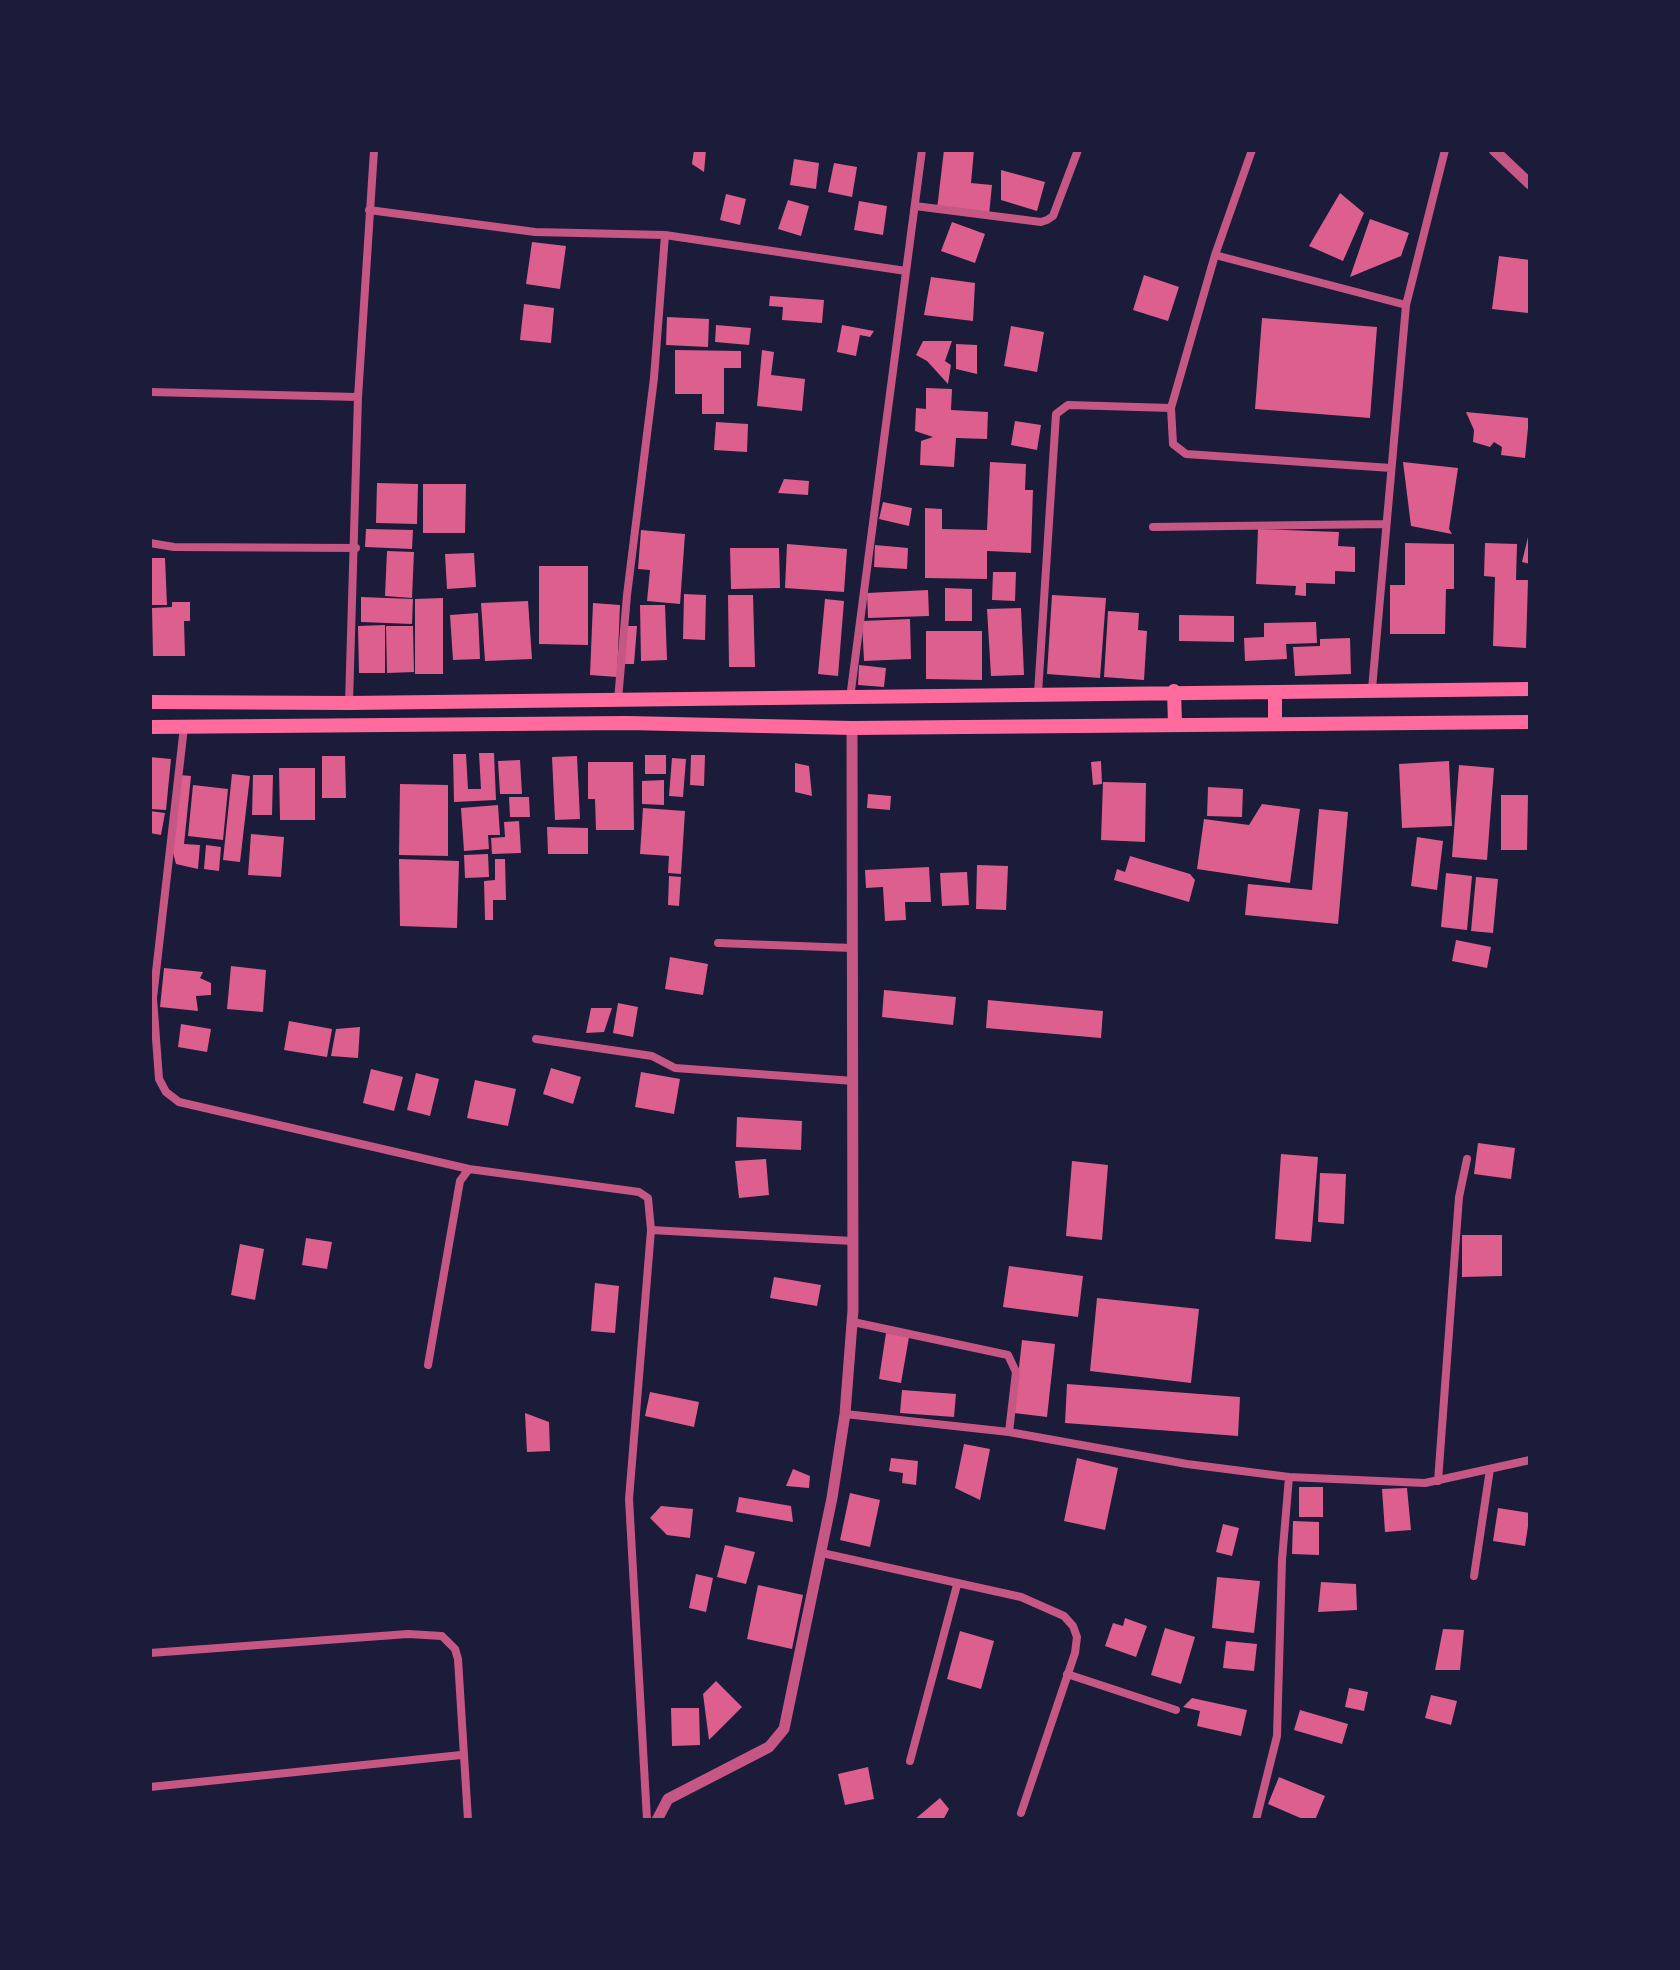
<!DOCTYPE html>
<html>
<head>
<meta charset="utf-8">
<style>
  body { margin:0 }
  #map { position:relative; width:1680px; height:1970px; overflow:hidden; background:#1b1b3a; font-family:"Source Serif 4",serif }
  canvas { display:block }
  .frame { position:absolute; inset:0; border:152px solid #1b1b3a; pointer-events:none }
</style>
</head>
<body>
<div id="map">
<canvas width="1680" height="1970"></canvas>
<div class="frame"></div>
</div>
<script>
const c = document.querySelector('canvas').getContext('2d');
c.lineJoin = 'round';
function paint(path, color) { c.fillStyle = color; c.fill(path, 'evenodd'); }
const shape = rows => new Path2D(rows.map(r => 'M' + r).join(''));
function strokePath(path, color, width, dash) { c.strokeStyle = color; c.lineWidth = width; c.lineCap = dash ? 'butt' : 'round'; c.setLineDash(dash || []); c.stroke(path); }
paint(shape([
  [694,150,706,150,704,172,692,164],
  [944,150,974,150,971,183,992,185,989,215,937,209],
  [794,159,819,163,816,189,790,185],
  [834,163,857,167,852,197,828,192],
  [1001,170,1045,182,1037,211,1001,200],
  [1340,193,1364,213,1343,261,1309,246],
  [726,194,746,199,740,225,720,220],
  [788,200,809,206,801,236,778,229],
  [859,201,887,206,883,235,854,230],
  [1370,219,1409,233,1401,256,1350,277],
  [952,222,985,234,975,263,941,251],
  [532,242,566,246,560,289,526,284],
  [1499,256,1530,260,1528,313,1492,309],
  [1144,275,1179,287,1168,321,1133,310],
  [931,277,975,283,973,321,924,315],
  [770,296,824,300,822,323,782,320,783,307,769,306],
  [524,304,554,308,551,343,520,340],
  [667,317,709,319,708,347,666,345],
  [1262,318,1377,327,1370,418,1255,409],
  [716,325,751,328,749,345,715,342],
  [842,325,874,331,870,337,860,335,856,356,837,352],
  [1011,326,1044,332,1037,372,1004,366],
  [923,341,952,341,945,361,951,365,948,384,927,361,916,355],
  [956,344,977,345,977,374,956,369],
  [675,350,741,351,741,368,724,368,724,414,702,414,702,394,675,394],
  [762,350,774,352,771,375,805,379,802,411,757,406],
  [926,388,952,389,951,410,988,412,987,439,956,438,954,467,920,465,921,441,933,437,915,431,916,408,926,409],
  [1466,412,1529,418,1525,458,1501,455,1502,447,1494,442,1490,447,1473,442,1474,430],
  [1015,421,1041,425,1037,450,1011,445],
  [716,422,748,424,747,452,714,450],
  [990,462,1026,464,1025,490,1033,490,1031,553,987,551,987,579,925,578,925,508,942,509,942,529,987,530],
  [1403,462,1458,468,1449,529,1452,534,1411,526],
  [784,479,809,481,808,495,778,493],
  [377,483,418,484,417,524,376,523],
  [423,484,466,484,465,533,423,533],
  [883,502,912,508,909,526,879,519],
  [366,529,413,530,412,549,365,547],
  [1258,529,1339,532,1338,546,1355,547,1355,572,1335,571,1335,584,1306,583,1306,596,1295,595,1296,586,1256,584],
  [641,530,685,534,680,604,647,601,650,570,638,569],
  [1529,533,1530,533,1530,564,1522,562],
  [1405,543,1454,544,1454,589,1446,589,1445,634,1390,634,1390,585,1405,585],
  [1485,543,1517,544,1516,580,1528,580,1526,648,1493,646,1495,577,1484,576],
  [787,544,847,549,844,592,785,588],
  [875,545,908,548,907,569,874,567],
  [730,548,779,548,780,588,731,589],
  [387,551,414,552,412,598,385,596],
  [474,553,476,587,447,589,445,554],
  [150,558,165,558,167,605,150,605],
  [539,566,588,566,588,645,539,644],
  [993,572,1016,572,1015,601,992,600],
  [945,588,972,589,972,621,945,621],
  [928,590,929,616,868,618,867,593],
  [684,594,706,595,705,640,683,639],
  [728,595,753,595,755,667,729,667],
  [1052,595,1106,598,1100,678,1047,674],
  [361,597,413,599,412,624,361,622],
  [443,598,443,674,415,674,415,599],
  [825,599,844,601,838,676,818,674],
  [528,601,532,659,485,661,481,603],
  [172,602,190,602,190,621,184,621,185,656,153,656,152,608,172,607],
  [593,603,620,605,617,677,590,675],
  [640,605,665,605,667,660,641,661],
  [1021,608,1024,675,991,676,987,609],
  [1108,611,1139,613,1138,630,1147,631,1144,680,1104,677],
  [478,613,480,659,453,660,450,615],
  [1179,615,1234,616,1234,642,1179,641],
  [910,619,911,659,864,661,862,621],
  [1316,622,1317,643,1286,644,1287,659,1245,661,1244,638,1264,637,1264,623],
  [385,625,385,673,359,673,358,626],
  [386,626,413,626,414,672,387,673],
  [626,626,637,626,634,664,624,664],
  [926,631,982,631,982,680,926,679],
  [1350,638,1351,674,1295,676,1293,647,1320,646,1320,639],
  [859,665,886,668,884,687,858,685],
  [479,753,494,753,496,800,454,802,453,754,466,754,468,789,481,789],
  [645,755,666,755,666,774,645,774],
  [691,755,705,755,704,786,690,785],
  [322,756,345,756,346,798,322,798],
  [577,756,580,819,555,820,552,757],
  [150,757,171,759,166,810,150,809],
  [672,758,686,759,683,797,669,796],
  [520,760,522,794,500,794,498,761],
  [1101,761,1102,784,1093,785,1091,762],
  [1449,761,1452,826,1402,828,1399,764],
  [588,762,633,762,634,830,596,830,595,799,588,799],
  [795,763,809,766,812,796,795,792],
  [1459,765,1494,768,1487,860,1452,857],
  [279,768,315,768,315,820,280,820],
  [232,774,250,776,240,862,223,860],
  [180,775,191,776,184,844,200,845,198,869,176,864,172,849],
  [253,775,273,775,272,815,252,815],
  [664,780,664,805,642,804,642,781],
  [1103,782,1146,783,1145,842,1101,840],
  [400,784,448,785,448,856,399,855],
  [193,785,228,789,223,840,188,836],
  [1208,787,1243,789,1242,817,1207,816],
  [868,794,891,796,890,810,867,808],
  [1501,795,1528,795,1527,850,1501,850],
  [509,797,529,797,530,817,510,817],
  [1262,804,1300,809,1290,883,1197,869,1204,819,1249,825],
  [498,805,500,835,488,835,489,849,464,851,461,808],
  [643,808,685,811,681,874,668,873,669,856,640,854],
  [1319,809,1348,812,1338,924,1245,915,1248,884,1312,890],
  [150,811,165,813,161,835,150,833],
  [519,821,521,853,492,854,491,838,505,837,504,822],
  [547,827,588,828,588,854,548,854],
  [251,834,284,837,281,877,248,875],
  [1417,837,1443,841,1437,890,1411,886],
  [206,845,221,847,219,871,204,869],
  [488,854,489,877,465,878,464,855],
  [1130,856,1190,874,1195,880,1189,902,1114,880,1117,869,1125,872],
  [399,859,459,861,457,928,400,926],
  [495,859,505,859,506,900,493,900,493,920,485,920,484,881,495,880],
  [977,865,1008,866,1006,910,976,909],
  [929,867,931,902,905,902,906,920,885,921,883,887,866,888,865,870],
  [967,872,969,905,942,906,940,873],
  [1446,873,1472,876,1467,930,1441,927],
  [669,876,681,877,679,906,668,905],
  [1476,877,1498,879,1493,933,1471,931],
  [1456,940,1491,947,1487,968,1452,961],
  [670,957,708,964,703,995,665,989],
  [231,966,266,970,263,1012,227,1009],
  [164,968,203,972,200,978,211,983,211,995,196,996,198,1011,160,1007],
  [884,990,956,997,953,1025,882,1017],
  [988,1000,1103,1011,1101,1038,986,1028],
  [618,1003,638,1007,633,1037,613,1033],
  [591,1008,612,1008,604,1032,586,1033],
  [289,1021,332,1029,327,1057,284,1050],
  [181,1024,211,1029,207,1052,178,1047],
  [360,1027,358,1058,331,1056,336,1029],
  [551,1068,581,1077,573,1104,543,1094],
  [371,1069,403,1077,394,1111,363,1103],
  [641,1072,680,1079,674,1114,635,1107],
  [416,1073,439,1079,430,1116,407,1110],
  [475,1080,516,1089,508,1126,467,1118],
  [737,1117,802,1121,801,1150,736,1147],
  [1478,1143,1515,1148,1511,1179,1474,1174],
  [1281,1154,1318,1157,1311,1242,1275,1239],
  [766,1159,769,1195,739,1198,735,1161],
  [1072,1161,1108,1165,1102,1240,1066,1236],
  [1320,1173,1346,1174,1344,1224,1318,1222],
  [1462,1235,1502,1235,1502,1276,1462,1277],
  [306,1238,332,1242,327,1269,302,1265],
  [240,1244,264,1249,255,1300,231,1295],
  [1009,1266,1083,1276,1078,1317,1003,1307],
  [774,1277,821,1285,817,1306,770,1298],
  [595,1283,619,1286,615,1333,591,1331],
  [1097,1298,1199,1309,1191,1383,1090,1371],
  [886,1333,909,1337,901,1383,879,1379],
  [1022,1340,1055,1344,1047,1417,1014,1413],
  [1067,1384,1240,1397,1238,1436,1065,1423],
  [902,1390,956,1394,954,1417,900,1413],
  [650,1392,699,1402,694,1427,645,1416],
  [525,1413,549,1422,550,1451,527,1452],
  [964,1444,990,1449,980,1500,955,1488],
  [891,1458,918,1461,916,1485,902,1483,903,1473,889,1471],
  [1077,1458,1118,1468,1105,1530,1064,1521],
  [793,1469,810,1476,809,1488,786,1486],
  [1299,1487,1323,1487,1323,1517,1299,1517],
  [1407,1488,1411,1530,1385,1532,1382,1489],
  [850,1493,880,1500,870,1547,840,1540],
  [739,1497,791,1506,793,1522,736,1512],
  [661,1506,693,1509,690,1538,667,1535,650,1518],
  [1498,1508,1530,1513,1525,1546,1493,1541],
  [1293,1521,1319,1522,1319,1555,1292,1554],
  [1223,1524,1239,1528,1232,1556,1216,1552],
  [725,1545,755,1552,746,1584,717,1577],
  [696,1574,713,1578,706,1612,689,1608],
  [1217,1577,1260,1581,1254,1633,1212,1628],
  [1321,1582,1356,1584,1357,1610,1318,1612],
  [758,1585,803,1595,792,1649,747,1639],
  [1125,1618,1147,1626,1136,1657,1105,1646,1113,1623,1123,1626],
  [1165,1628,1195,1637,1181,1684,1151,1675],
  [1443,1629,1464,1630,1460,1670,1435,1670],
  [960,1631,994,1641,981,1689,947,1679],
  [1226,1641,1257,1644,1254,1671,1223,1668],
  [716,1681,742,1707,709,1740,703,1694],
  [1349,1688,1368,1692,1364,1711,1345,1707],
  [1431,1695,1457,1701,1451,1725,1425,1718],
  [1192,1698,1247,1710,1241,1736,1197,1726,1200,1711,1183,1707],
  [671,1708,699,1708,700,1745,672,1746],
  [1300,1710,1348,1724,1342,1744,1294,1730],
  [868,1767,874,1799,845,1805,838,1774],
  [1279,1777,1325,1796,1315,1820,1305,1820,1268,1804],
  [940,1798,949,1809,943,1820,914,1820]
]), '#dd5f8e');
strokePath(shape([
  [915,206,1041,222,1047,220,1053,216,1078,150],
  [369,210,535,232,665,235,906,271],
  [1215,255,1406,305],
  [150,392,358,397],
  [1171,408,1173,444,1186,454,1391,468],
  [1153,527,1386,524],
  [150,543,174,547,356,548],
  [1372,689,1406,305,1445,150],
  [1038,693,1056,414,1068,405,1171,408,1215,255,1252,150],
  [850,698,922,150],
  [618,700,627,595,654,378,665,235],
  [349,703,358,397,374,150],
  [184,727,153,998,159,1079,166,1092,179,1102,469,1169,639,1192,648,1198,651,1230,629,1499,647,1820],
  [718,943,852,948],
  [536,1039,652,1056,675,1068,854,1081],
  [651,1230,852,1241],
  [853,1322,1008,1355,1016,1372,1009,1432],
  [428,1365,460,1181,469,1169],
  [845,1414,1009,1432,1187,1464,1289,1477,1425,1483,1530,1460],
  [1438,1481,1459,1197,1467,1159],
  [822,1553,1021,1597,1064,1616,1073,1626,1077,1637,1075,1653,1021,1813],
  [1474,1576,1490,1469],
  [150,1653,408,1634,442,1636,455,1649,458,1659,468,1820],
  [1067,1674,1176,1710],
  [910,1761,957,1585],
  [150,1787,461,1755],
  [1256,1820,1277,1736,1282,1560,1289,1477]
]), '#c65784', 8);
strokePath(shape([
  [1494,150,1530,184],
  [657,1820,668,1799,769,1747,784,1729,832,1498,845,1414,853,1310,852,728]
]), '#c65784', 11);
strokePath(shape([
  [1174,691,1175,724],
  [150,702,349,703,1530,689],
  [1275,724,1275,692],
  [150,727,627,723,852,728,1530,722]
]), '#ff6b9d', 14);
</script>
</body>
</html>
